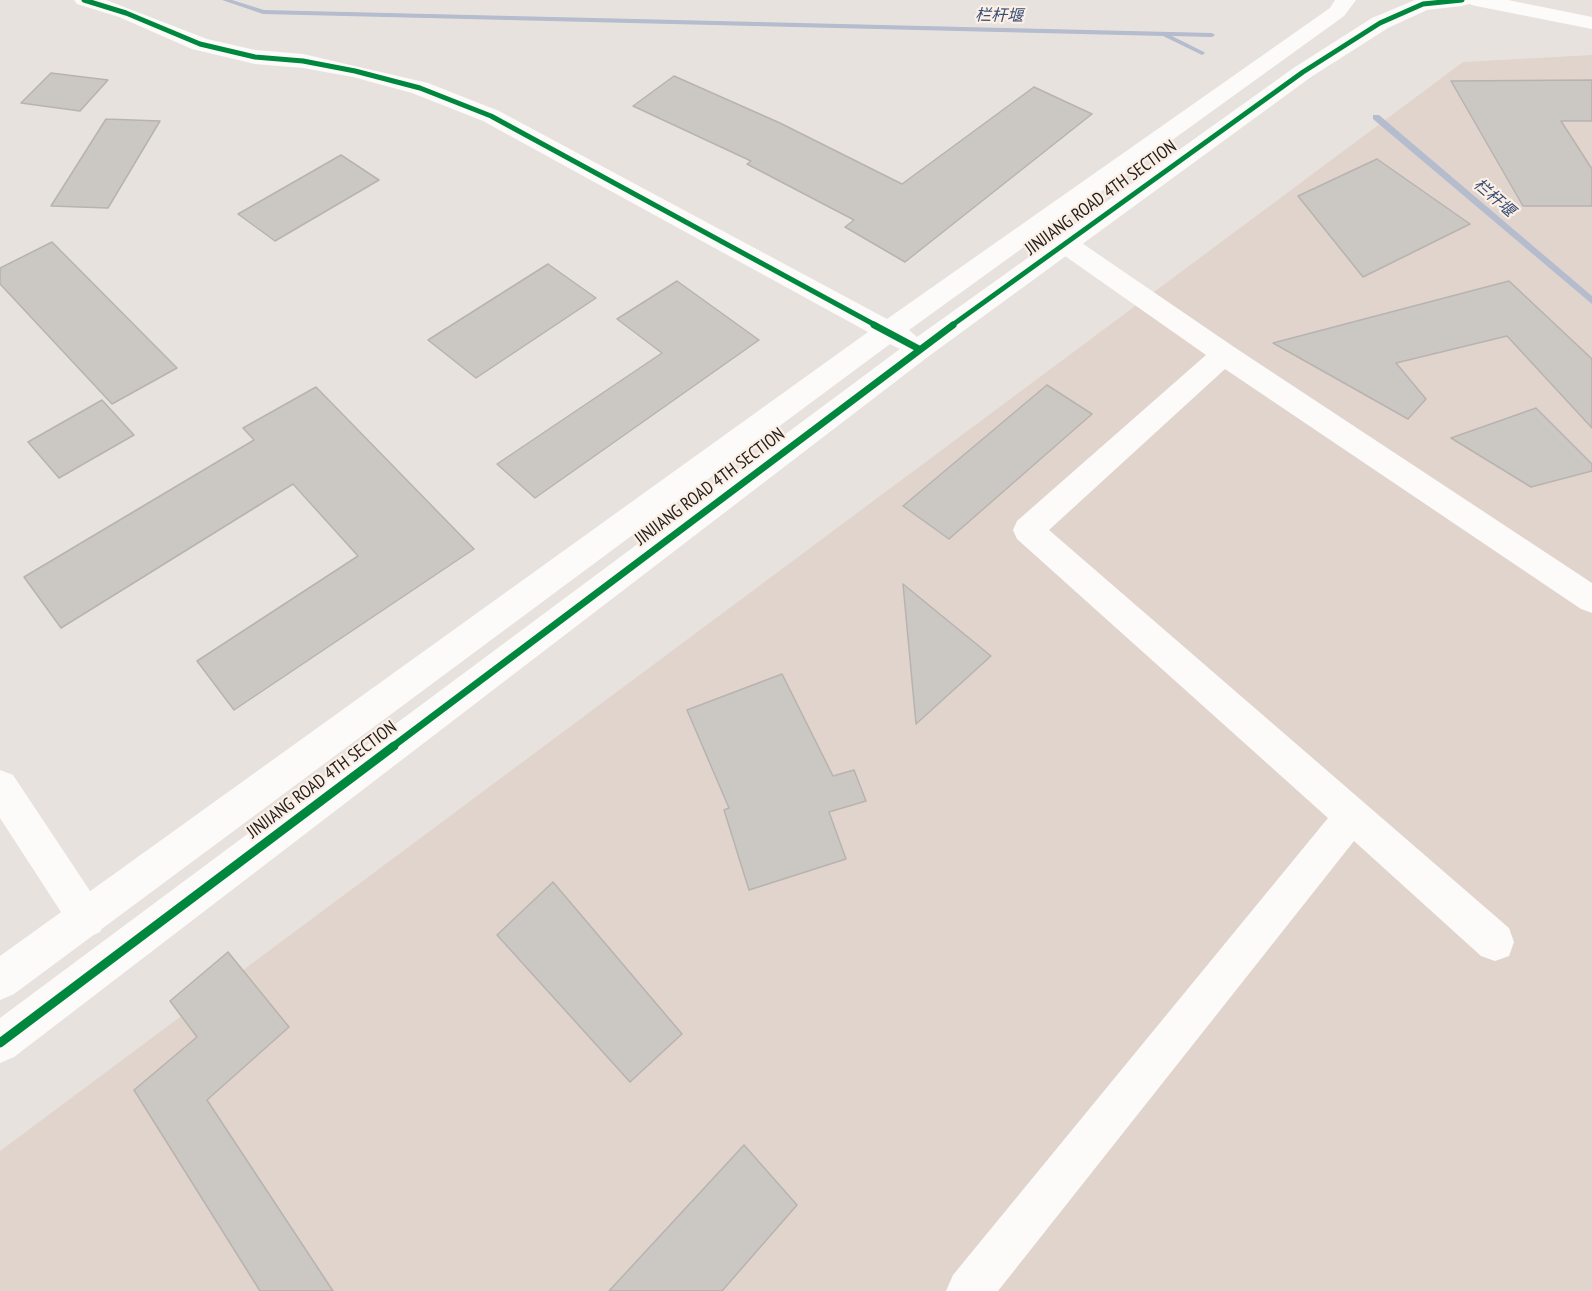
<!DOCTYPE html>
<html>
<head>
<meta charset="utf-8">
<style>
  body { margin:0 }
  canvas { display:block; background:#e8e2de }
</style>
</head>
<body>
<canvas width="1592" height="1291"></canvas>
<script>
const c = document.querySelector('canvas').getContext('2d');
c.lineJoin = 'round';
function paint(path, color) { c.fillStyle = color; c.fill(path, 'evenodd'); }
const shape = rows => new Path2D(rows.map(r => 'M' + r).join(''));
function strokePath(path, color, width, dash) { c.strokeStyle = color; c.lineWidth = width; c.lineCap = dash ? 'butt' : 'round'; c.setLineDash(dash || []); c.stroke(path); }
function label(font, color, halo, rows, align = 'center') {
  c.font = font + ' "PT Sans Narrow","Noto Sans SC",sans-serif'; c.lineWidth = 4.5; c.setLineDash([]); c.textBaseline = 'middle'; c.strokeStyle = halo; c.fillStyle = color; for (const [text, x, y, turn = 0] of rows) {
    c.save(); c.translate(x, y); c.rotate((+turn || 0) * Math.PI / 180); c.textAlign = isNaN(turn) ? turn : align; if (halo) c.strokeText(text, 0, 0); c.fillText(text, 0, 0); c.restore();
  }
}
paint(shape([
  [1592,55,1592,1291,0,1291,0,1151,1463,62]
]), '#e1d4cc');
paint(shape([
  [222,0,232,0,264,10,1212,33,1215,35,1212,37,1172,36,1204,52,1205,53,1202,55,1163,36,263,14,222,0],
  [1373,115,1379,115,1592,296,1592,304,1373,119,1373,115]
]), '#b4bcce');
const building = shape([
  [51,73,108,80,80,111,21,103,51,73],
  [674,76,780,123,902,184,1034,87,1092,114,905,262,845,227,854,220,747,164,751,161,633,106,674,76],
  [1592,80,1592,121,1561,121,1592,169,1592,206,1523,206,1451,81,1592,80],
  [106,119,160,121,108,208,51,206,106,119],
  [341,155,379,180,275,241,238,214,341,155],
  [1377,159,1470,224,1363,277,1298,196,1377,159],
  [52,242,177,368,112,404,0,284,0,268,52,242],
  [548,264,596,298,476,378,428,340,548,264],
  [677,281,759,340,535,498,497,464,662,353,617,319,677,281],
  [1509,281,1592,359,1592,428,1507,336,1396,363,1426,399,1408,419,1273,343,1509,281],
  [1047,385,1092,414,949,539,903,506,1047,385],
  [316,387,474,549,234,710,197,661,358,556,293,484,61,628,24,577,254,440,243,428,316,387],
  [102,400,134,435,59,478,28,442,102,400],
  [1536,408,1592,464,1592,471,1531,487,1451,438,1536,408],
  [903,584,991,656,916,724,903,584],
  [782,674,833,776,854,770,866,801,829,812,846,859,749,890,724,810,729,808,687,710,782,674],
  [553,882,682,1034,630,1082,497,935,553,882],
  [228,952,289,1027,207,1100,333,1291,260,1291,134,1090,197,1037,170,1001,228,952],
  [744,1145,797,1205,722,1291,609,1291,744,1145]
]);
paint(building, '#cbc7c3');
strokePath(building, '#b8b3b0', 1.5);
paint(shape([
  [1064,235,1073,237,1234,347,1592,583,1592,613,1581,609,1225,369,1049,530,1509,928,1514,942,1509,956,1495,961,1481,956,1354,841,998,1291,946,1291,953,1275,1328,818,1017,539,1013,530,1017,521,1206,355,1055,249,1051,243,1055,237,1064,235],
  [0,770,13,775,100,906,106,919,100,932,87,938,74,932,0,818,0,770]
]), '#fcfbfa');
paint(shape([
  [74,0,106,0,207,39,255,50,303,54,428,83,499,111,887,319,1330,8,1335,0,1356,0,1344,16,909,330,917,337,1295,67,1372,18,1415,0,1472,0,1469,4,1462,6,1427,10,1388,28,1311,77,929,356,14,1057,0,1063,0,1018,900,349,890,344,14,994,0,1000,0,956,868,332,483,121,412,93,353,77,303,68,255,64,192,49,119,17,77,4,74,0]
]), '#fcfbfa');
paint(shape([
  [1466,0,1508,0,1592,17,1592,29,1476,6,1469,4,1466,0]
]), '#fcfbfa');
strokePath(shape([
  [84,0,126,13,200,44,255,57,303,61,355,71,420,88,491,116,877,326],
  [951,326,1303,72,1380,23,1423,4,1462,0]
]), '#00873e', 5);
strokePath(shape([
  [874,325,919,349],
  [392,747,953,325]
]), '#00873e', 7);
strokePath(shape([
  [0,1043,394,746]
]), '#00873e', 9);
label('italic 16px', '#374d74', '#fbefe6', [
  ["栏杆堰",999,16,1],
  ["栏杆堰",1494,198,41]
]);
label('18px', '#211d1a', '#fbefe6', [
  ["JINJIANG ROAD 4TH SECTION",1101,198,-36],
  ["JINJIANG ROAD 4TH SECTION",710,487,-37],
  ["JINJIANG ROAD 4TH SECTION",322,780,-37]
]);
</script>
</body>
</html>
